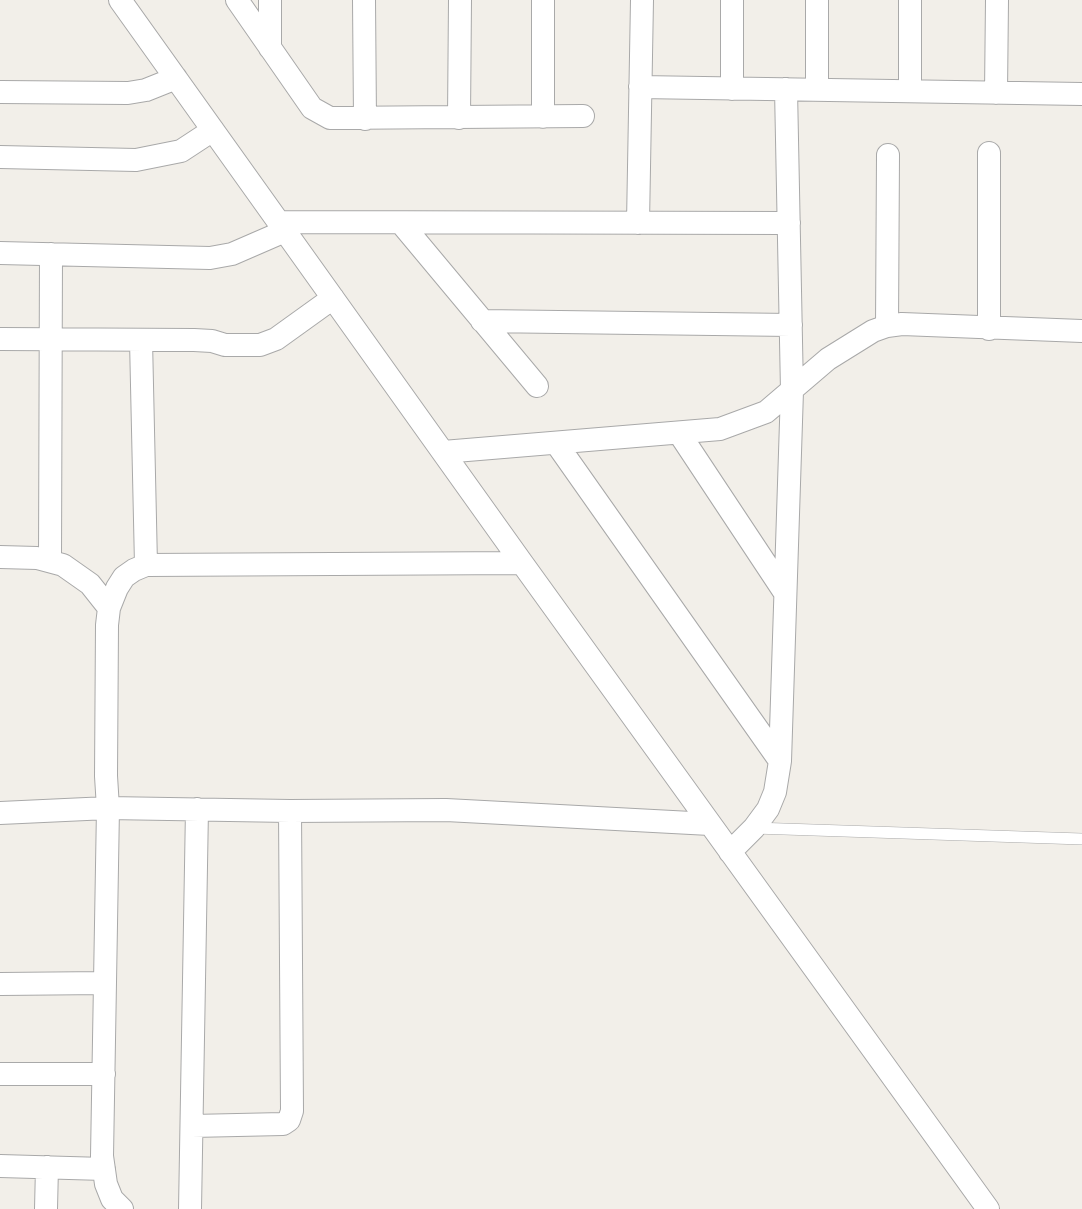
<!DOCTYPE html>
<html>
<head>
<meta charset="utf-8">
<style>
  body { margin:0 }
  canvas { display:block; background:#f2efe9 }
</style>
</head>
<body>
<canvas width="1082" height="1209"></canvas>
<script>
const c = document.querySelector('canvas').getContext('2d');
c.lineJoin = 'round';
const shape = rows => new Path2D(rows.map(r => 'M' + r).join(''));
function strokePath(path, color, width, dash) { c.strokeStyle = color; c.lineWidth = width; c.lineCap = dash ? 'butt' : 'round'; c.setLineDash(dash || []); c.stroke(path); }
const lane = shape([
  [754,828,1082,839]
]);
const street = shape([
  [120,0,522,563,988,1209],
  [237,0,312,108,330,118,583,116],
  [364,0,365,119],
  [732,0,732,89],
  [270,48,270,0],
  [640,87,1082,94],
  [817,90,817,0],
  [910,91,910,0],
  [0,92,128,93,146,90,176,78],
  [996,93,997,0],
  [543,117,543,0],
  [459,118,460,0],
  [989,153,989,329],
  [0,157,136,160,181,151,213,130],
  [278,222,789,223],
  [401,223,537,386],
  [638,223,642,0],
  [0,253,210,258,232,254,285,231],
  [482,321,791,325],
  [887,326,888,155],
  [0,339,194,340,212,341,225,345,260,345,276,339,333,298],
  [141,340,146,565],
  [679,433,785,593],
  [556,443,780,761],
  [443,452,720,429,766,412,828,359,873,331,887,326,902,324,1082,331],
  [0,557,37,558,63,565,90,584,109,608],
  [50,560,51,254],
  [0,813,108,808,290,811,446,810,710,824],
  [730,852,754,828,768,809,775,792,780,761,792,391,786,89],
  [0,984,104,983],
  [0,1074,104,1074],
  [192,1126,283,1124,289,1120,292,1111,290,811],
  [0,1166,104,1169],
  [46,1209,47,1167],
  [122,1209,112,1199,106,1184,102,1156,108,808,106,776,107,625,109,608,117,588,124,577,134,570,146,565,522,563],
  [190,1209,197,809]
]);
strokePath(lane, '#a9a9a9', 12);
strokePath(street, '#a9a9a9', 24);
strokePath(lane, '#fff', 11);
strokePath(street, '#fff', 22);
</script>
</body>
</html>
